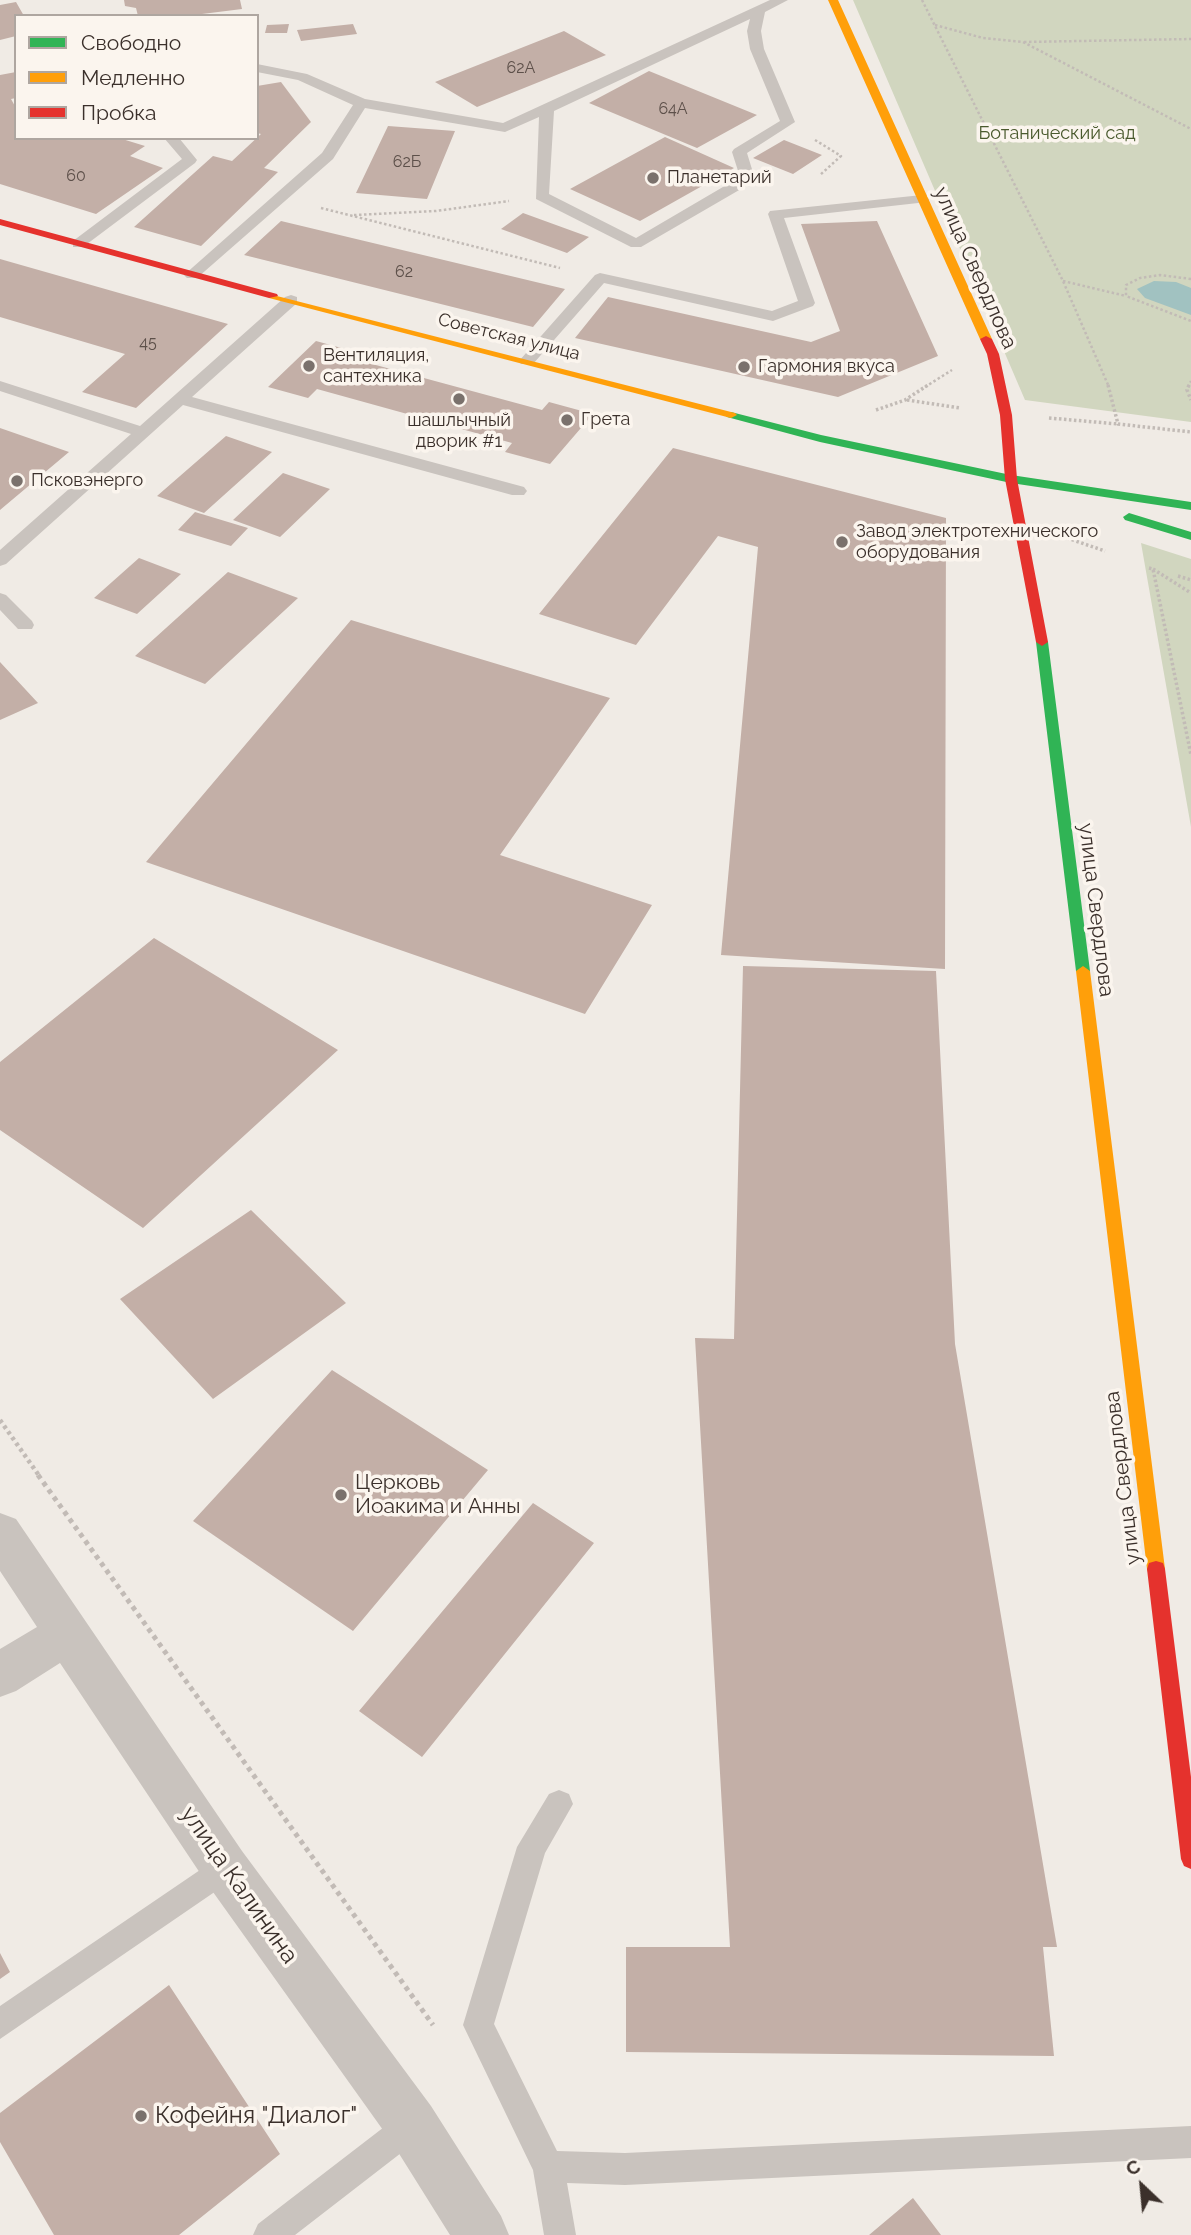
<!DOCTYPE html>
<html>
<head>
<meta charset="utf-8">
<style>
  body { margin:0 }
  #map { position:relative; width:1191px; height:2235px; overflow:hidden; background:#f0ebe5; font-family:Raleway,sans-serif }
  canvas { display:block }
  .legend { position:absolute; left:14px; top:14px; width:245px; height:126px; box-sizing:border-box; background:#fbf5ee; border:2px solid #aea6a0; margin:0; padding:9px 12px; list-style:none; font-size:21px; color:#3b302b }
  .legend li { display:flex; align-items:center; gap:14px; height:35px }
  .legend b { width:35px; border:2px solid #aea6a0 }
  .north { position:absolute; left:1107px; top:2151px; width:70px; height:70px; -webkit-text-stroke:5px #fbf5ee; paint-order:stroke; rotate:334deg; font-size:19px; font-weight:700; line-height:28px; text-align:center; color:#3b302b }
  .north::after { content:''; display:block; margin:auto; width:24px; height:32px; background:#3b302b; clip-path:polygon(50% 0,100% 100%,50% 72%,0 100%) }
</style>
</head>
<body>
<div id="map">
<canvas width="1191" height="2235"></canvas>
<ul class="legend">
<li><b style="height:9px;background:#30b455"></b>Свободно</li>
<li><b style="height:9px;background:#ff9f0a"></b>Медленно</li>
<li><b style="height:9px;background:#e5322d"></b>Пробка</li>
</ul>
<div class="north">С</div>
</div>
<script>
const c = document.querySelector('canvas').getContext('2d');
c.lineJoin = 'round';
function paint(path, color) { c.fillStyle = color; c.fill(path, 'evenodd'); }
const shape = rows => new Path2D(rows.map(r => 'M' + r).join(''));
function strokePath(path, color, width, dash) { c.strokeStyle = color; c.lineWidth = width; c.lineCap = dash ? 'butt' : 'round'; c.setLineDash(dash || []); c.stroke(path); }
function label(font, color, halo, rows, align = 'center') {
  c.font = font + ' Raleway,sans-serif'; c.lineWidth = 7; c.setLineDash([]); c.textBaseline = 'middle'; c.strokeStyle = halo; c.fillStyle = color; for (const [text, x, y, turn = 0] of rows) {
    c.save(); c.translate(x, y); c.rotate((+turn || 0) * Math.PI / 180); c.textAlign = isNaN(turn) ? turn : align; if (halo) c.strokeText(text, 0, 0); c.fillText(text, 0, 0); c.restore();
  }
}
paint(shape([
  [853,0,1191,0,1191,422,1025,400],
  [1141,543,1191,559,1191,827]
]), '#d1d6bf');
paint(shape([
  [1154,281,1176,282,1191,288,1191,315,1145,298,1137,289]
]), '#a1c2c1');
paint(shape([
  [124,0,240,0,242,9,186,16,138,16,136,8,125,6],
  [16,2,24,16,16,16,16,36,0,40,0,5],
  [289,24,287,33,265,33,267,25],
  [353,24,357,34,301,41,297,30],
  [564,31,606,55,477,107,435,82],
  [649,71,757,115,697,148,589,103],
  [16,72,16,98,11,99,16,108,16,138,119,138,145,146,130,156,163,168,96,214,0,184,0,75],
  [281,82,311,122,264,168,278,172,201,246,134,227,213,156,232,161,261,134,257,133,257,86],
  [388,126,455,131,427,199,356,193],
  [665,137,734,168,640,221,570,189],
  [784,140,822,155,793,174,753,158],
  [523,213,589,237,567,253,501,229],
  [281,221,565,289,533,327,244,255],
  [877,221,938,356,838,397,575,338,608,297,811,342,840,331,801,224],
  [0,259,228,324,136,408,82,392,125,354,0,317],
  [316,341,356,352,350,358,542,410,549,402,593,414,550,464,505,452,512,443,317,389,308,398,268,387],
  [0,428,69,452,0,510],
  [226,436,272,452,204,513,157,496],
  [673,448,946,518,945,969,721,955,758,547,718,536,636,645,539,614],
  [283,473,330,489,280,537,233,520],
  [195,512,248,528,231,546,178,530],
  [139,558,181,574,137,614,94,598],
  [228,572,298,598,205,684,135,656],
  [351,620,610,698,500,855,652,905,585,1014,146,862],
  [0,662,38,703,0,720],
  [154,938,338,1050,143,1228,0,1130,0,1062],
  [743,966,936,971,955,1344,1057,1947,1043,1947,1054,2056,626,2052,626,1947,730,1947,695,1338,734,1339],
  [251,1210,346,1303,213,1399,120,1299],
  [332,1370,488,1470,353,1631,193,1521],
  [533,1503,594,1543,422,1757,359,1711],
  [0,1953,10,1972,0,1979],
  [169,1985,280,2154,179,2235,54,2235,0,2142,0,2113],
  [913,2198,941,2235,869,2235]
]), '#c3afa7');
strokePath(shape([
  [922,0,1063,281,1109,387],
  [935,25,983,38,1023,42,1191,129],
  [1024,42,1191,39],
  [815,140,841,156,820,175],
  [321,208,560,268],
  [354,215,436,211,509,201],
  [1191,279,1160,275,1140,278,1126,285,1126,296,1191,321],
  [1063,281,1126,296],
  [925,387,952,370],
  [1188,387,1191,381]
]), '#c2bbb6', 2.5, [2.5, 2.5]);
strokePath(shape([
  [1108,385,1118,424,1191,432],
  [1189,385,1187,390,1191,400],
  [907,400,960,408],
  [876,410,905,400,928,385],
  [1049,418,1118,424],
  [1067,538,1105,551],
  [1149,568,1153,569,1191,755],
  [1153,569,1191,593],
  [1178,576,1191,580]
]), '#c2bbb6', 3.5, [2.5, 2.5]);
strokePath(shape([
  [0,1420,40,1477]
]), '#c2bbb6', 4.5, [3.5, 3.5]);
strokePath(shape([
  [38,1475,433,2025]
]), '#c2bbb6', 5, [4.5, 4.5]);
paint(shape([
  [770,0,788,0,765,12,761,31,764,49,795,122,747,153,755,179,753,182,641,247,631,247,536,199,539,117,505,132,365,108,333,159,197,278,187,278,184,275,322,153,353,105,298,80,257,72,257,64,307,74,365,99,503,123,770,0],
  [750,19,747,31,750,49,780,121,734,149,732,152,740,177,636,238,549,194,554,111,750,19],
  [164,138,179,138,197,160,195,163,83,247,73,247,73,241,182,159,164,138],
  [922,195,929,199,927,202,784,218,815,303,813,306,773,321,604,283,533,364,521,364,519,361,595,275,600,273,772,311,798,301,768,214,770,211,922,195],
  [291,295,297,297,297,303,192,397,524,487,527,491,524,495,512,495,183,405,6,564,0,566,0,550,131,434,0,391,0,381,140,426,285,297,291,295],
  [0,593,6,595,32,621,34,625,32,629,18,629,0,610,0,593],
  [559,1790,569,1794,573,1804,545,1853,494,2024,557,2151,625,2153,1191,2126,1191,2158,625,2185,567,2183,576,2235,544,2235,533,2170,463,2025,517,1847,549,1794,559,1790],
  [225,1853,235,1858,240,1868,235,1878,0,2039,0,2006,225,1853],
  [412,2109,423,2114,428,2125,423,2136,295,2235,253,2235,258,2224,401,2114,412,2109]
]), '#c9c3be');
paint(shape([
  [0,1513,16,1519,242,1851,431,2106,501,2216,509,2235,450,2235,393,2144,208,1885,60,1663,16,1691,0,1697,0,1649,37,1627,0,1571,0,1513]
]), '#c9c3be');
paint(shape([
  [731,412,821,435,1011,475,1191,502,1191,510,1011,483,820,442,727,417,725,415,731,412],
  [1129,513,1191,532,1191,540,1125,520,1123,517,1129,513],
  [1042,638,1048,642,1090,971,1083,976,1076,971,1036,642,1042,638]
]), '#30b455');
paint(shape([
  [828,0,838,0,992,339,990,341,980,339,828,0],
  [269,294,735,413,737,415,731,418,727,417,269,298,269,294],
  [1083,966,1090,971,1165,1569,1163,1575,1156,1577,1149,1575,1147,1569,1076,971,1083,966]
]), '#ff9f0a');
paint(shape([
  [0,219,277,294,278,296,269,298,0,225,0,219],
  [986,336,992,339,999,354,1012,415,1017,479,1048,642,1042,646,1036,642,1005,479,1000,415,987,354,980,339,986,336],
  [1156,1561,1163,1563,1165,1569,1191,1777,1191,1869,1184,1866,1181,1859,1147,1569,1149,1563,1156,1561]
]), '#e5322d');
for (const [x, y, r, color] of [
  [653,178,7,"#7a716c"],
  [309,366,7,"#7a716c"],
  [744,367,7,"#7a716c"],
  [459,399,7,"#7a716c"],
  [567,420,7,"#7a716c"],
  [17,481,7,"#7a716c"],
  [842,542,7,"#7a716c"],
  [341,1495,7,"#7a716c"],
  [141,2116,7,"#7a716c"]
]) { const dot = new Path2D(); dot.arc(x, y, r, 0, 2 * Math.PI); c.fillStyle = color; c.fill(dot); strokePath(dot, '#fbf5ee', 2.5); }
label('16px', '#5d504a', null, [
  ["62А",521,68],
  ["64А",673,109],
  ["62Б",407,162],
  ["60",76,176],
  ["62",404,272],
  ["45",148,343]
]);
label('18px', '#4a5a2e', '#fbf5ee', [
  ["Ботанический сад",1057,134]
]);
label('18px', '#3b302b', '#fbf5ee', [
  ["Планетарий",667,178],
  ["Вентиляция,",323,356],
  ["сантехника",323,377],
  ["Гармония вкуса",758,367],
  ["Грета",581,420],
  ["шашлычный",459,421,"center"],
  ["дворик #1",459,442,"center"],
  ["Псковэнерго",31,481],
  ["Завод электротехнического",856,532],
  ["оборудования",856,553]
], 'left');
label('18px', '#3b302b', '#fbf5ee', [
  ["Советская улица",509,337,14]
]);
label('21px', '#3b302b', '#fbf5ee', [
  ["улица Свердлова",975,268,66],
  ["улица Свердлова",1096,910,83],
  ["улица Свердлова",1123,1478,-97]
]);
label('21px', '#3b302b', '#fbf5ee', [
  ["Церковь",355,1483],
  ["Иоакима и Анны",355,1507]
], 'left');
label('24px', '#3b302b', '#fbf5ee', [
  ["улица Калинина",239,1885,55]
]);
label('24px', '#3b302b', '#fbf5ee', [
  ["Кофейня \"Диалог\"",155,2116]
], 'left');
</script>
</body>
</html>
